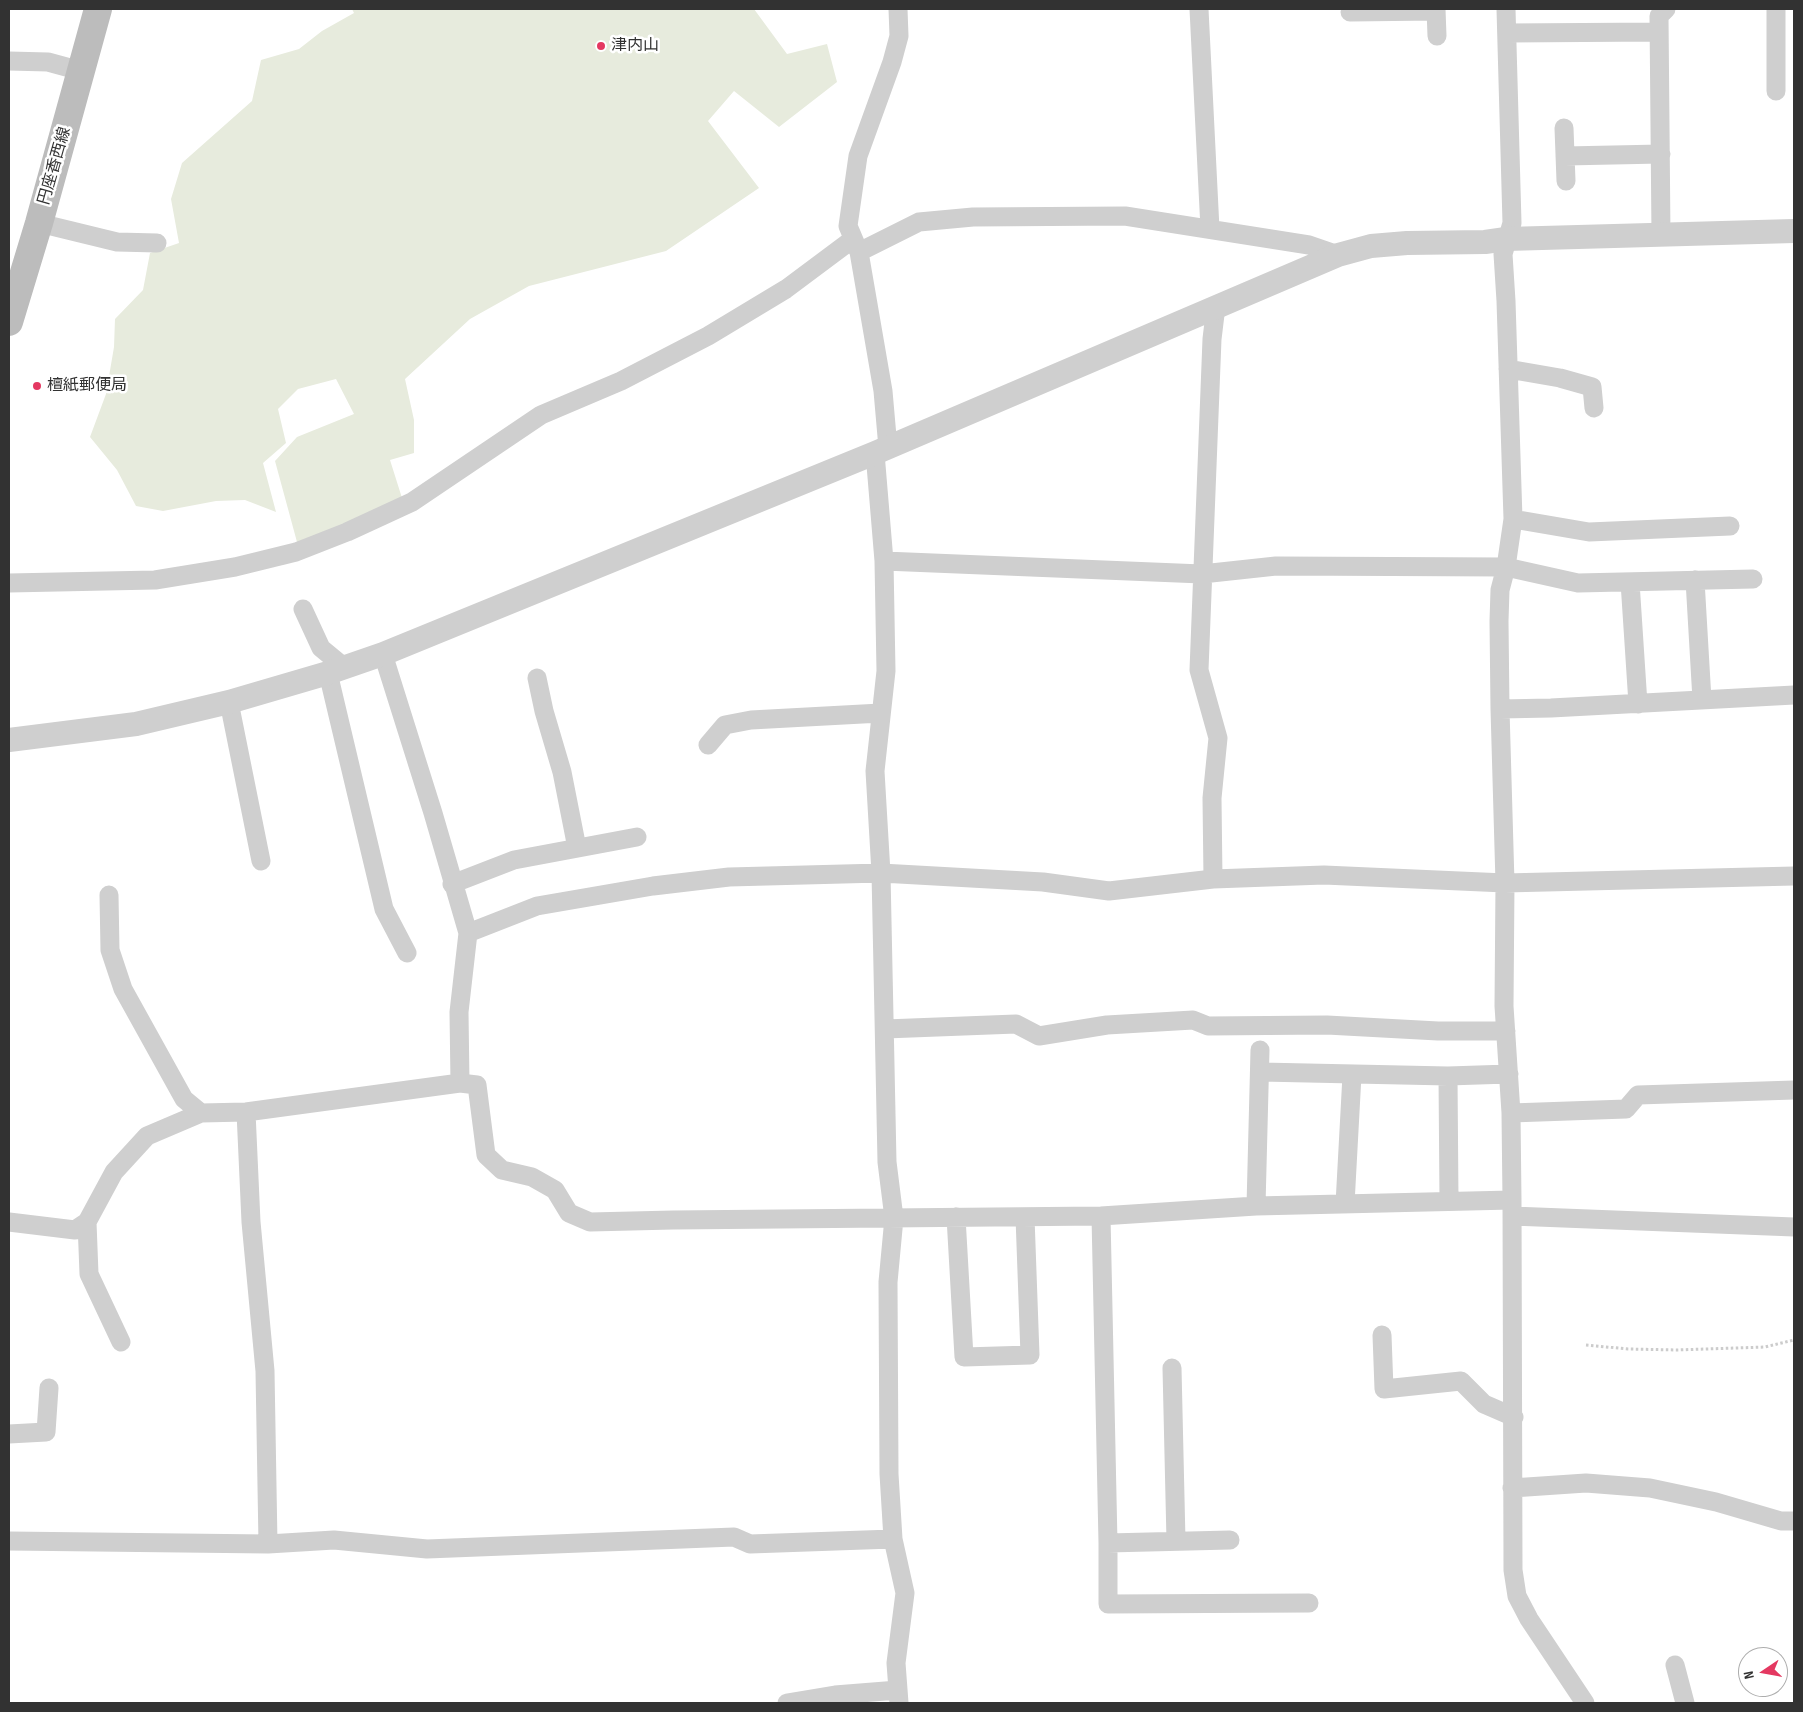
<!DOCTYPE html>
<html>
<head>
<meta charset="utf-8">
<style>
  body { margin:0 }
  #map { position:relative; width:1803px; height:1712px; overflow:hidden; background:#fff; font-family:"Sofia Sans Condensed",sans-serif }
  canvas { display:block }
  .frame { position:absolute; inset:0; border:10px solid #323232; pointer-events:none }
  .north { position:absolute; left:1738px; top:1647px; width:50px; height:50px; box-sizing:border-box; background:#fff; border:1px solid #adadad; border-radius:50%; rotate:258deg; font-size:14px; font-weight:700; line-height:20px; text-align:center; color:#323232 }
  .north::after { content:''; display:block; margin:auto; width:18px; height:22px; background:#e43861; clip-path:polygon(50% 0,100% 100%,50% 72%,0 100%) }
</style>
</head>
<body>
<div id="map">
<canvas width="1803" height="1712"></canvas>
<div class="frame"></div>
<div class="north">N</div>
</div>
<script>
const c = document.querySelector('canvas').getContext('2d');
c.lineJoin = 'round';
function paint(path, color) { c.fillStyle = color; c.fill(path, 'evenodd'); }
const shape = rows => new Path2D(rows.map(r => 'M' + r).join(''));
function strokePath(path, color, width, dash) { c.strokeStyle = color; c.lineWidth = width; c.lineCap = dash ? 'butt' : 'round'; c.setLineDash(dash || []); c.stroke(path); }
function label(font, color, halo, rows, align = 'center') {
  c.font = font + ' "Sofia Sans Condensed","Noto Sans JP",sans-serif'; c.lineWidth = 5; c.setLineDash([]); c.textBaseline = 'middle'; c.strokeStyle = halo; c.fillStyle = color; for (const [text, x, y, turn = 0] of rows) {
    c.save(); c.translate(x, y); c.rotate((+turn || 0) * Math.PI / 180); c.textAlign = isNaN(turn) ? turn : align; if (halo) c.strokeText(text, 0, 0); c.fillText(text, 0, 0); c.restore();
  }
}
paint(shape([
  [352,9,754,9,787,54,827,44,837,82,779,127,734,91,708,121,759,188,666,251,529,286,470,319,405,379,414,420,414,453,390,460,402,498,333,531,297,542,275,461,297,437,354,414,336,379,298,389,278,409,286,443,263,463,276,512,245,500,216,501,163,511,136,506,117,470,90,437,106,394,114,347,115,319,143,290,150,253,179,243,171,199,182,163,252,101,261,60,299,49,322,31,354,13]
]), '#e7ebdd');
strokePath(shape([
  [1586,1345,1628,1349,1677,1350,1765,1347,1794,1340]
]), '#ccc', 3, [2.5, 2.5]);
strokePath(shape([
  [1199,9,1210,229],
  [1436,9,1437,36],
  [1506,9,1512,223,1503,254,1506,301,1513,519,1506,567,1500,590,1499,621,1500,709,1505,883,1504,1006,1511,1113,1512,1200,1513,1570,1517,1596,1529,1619,1585,1703],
  [1776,9,1776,91],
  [1350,12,1436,11],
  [1507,33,1659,32],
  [9,61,48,62,81,71],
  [1564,128,1566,181],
  [1565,156,1661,154],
  [39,223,117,242,157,243],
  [1661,236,1659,16,1666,9],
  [859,252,919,222,973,217,1125,216,1309,245,1338,255],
  [1508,369,1560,378,1592,387,1594,408],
  [888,448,883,391,859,252,848,226,858,156,892,62,899,36,898,9],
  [875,453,884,561,886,671,875,771,881,873,887,1162,894,1218,888,1282,889,1474,893,1539,905,1593,896,1663,899,1703],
  [1513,519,1589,532,1730,526],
  [884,561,1202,574,1276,566,1506,567,1578,583,1753,579],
  [1695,580,1702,700],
  [1630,582,1638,704],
  [9,583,155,580,235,567,296,552,347,532,412,502,541,415,621,381,708,336,786,289,853,239],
  [303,609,321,648,344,667],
  [383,654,433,813,468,933,459,1012,460,1083],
  [328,673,384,909,407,953],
  [537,678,544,711,562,772,577,848],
  [229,702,261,861],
  [1500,709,1551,708,1794,695],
  [708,745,725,725,751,720,881,713],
  [1213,879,1212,798,1218,738,1199,670,1212,339,1216,306],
  [452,884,514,860,637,837],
  [109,895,110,950,123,989,184,1099,201,1113,246,1112,460,1083,477,1085,486,1155,502,1170,532,1177,555,1190,569,1213,590,1222,673,1220,1101,1216,1256,1206,1512,1200],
  [468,933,537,906,653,886,729,877,881,873,1043,882,1109,891,1213,879,1324,875,1505,883,1794,876],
  [885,1029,1016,1024,1039,1036,1107,1025,1193,1020,1208,1026,1327,1025,1438,1031,1506,1031],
  [1261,1072,1448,1076,1509,1074],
  [1448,1076,1449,1201],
  [246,1112,251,1222,265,1371,268,1544],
  [1511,1113,1626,1109,1638,1095,1794,1090],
  [1345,1204,1352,1075],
  [1256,1206,1260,1050],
  [1101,1216,1108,1543,1230,1540],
  [1512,1216,1794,1227],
  [956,1217,964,1357,1030,1355,1025,1217],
  [9,1222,75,1230,87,1222,114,1172,147,1136,201,1113],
  [87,1222,89,1274,121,1342],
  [1382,1335,1384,1389,1461,1381,1484,1404,1514,1417],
  [1172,1368,1176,1541],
  [9,1434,46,1432,49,1388],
  [1512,1488,1586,1483,1650,1488,1716,1502,1781,1521,1794,1521],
  [9,1541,268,1544,334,1540,427,1549,734,1537,750,1544,893,1539],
  [1108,1543,1108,1604,1309,1603],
  [1675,1665,1685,1703],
  [787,1703,835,1695,898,1690]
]), '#cfcfcf', 19);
strokePath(shape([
  [9,740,136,724,229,702,328,673,383,654,875,453,1338,255,1371,246,1407,243,1485,242,1506,239,1794,231]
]), '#cfcfcf', 24);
strokePath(shape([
  [9,322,39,223,98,9]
]), '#bcbcbc', 28);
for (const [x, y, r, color] of [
  [601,46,5,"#e43861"],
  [37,386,5,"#e43861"]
]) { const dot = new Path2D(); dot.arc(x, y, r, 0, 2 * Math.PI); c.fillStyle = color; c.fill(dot); strokePath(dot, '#fff', 2); }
label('16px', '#323232', '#fff', [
  ["津内山",611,46],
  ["檀紙郵便局",47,386]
], 'left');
label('16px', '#323232', '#fff', [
  ["円座香西線",55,166,-74]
]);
</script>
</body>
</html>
